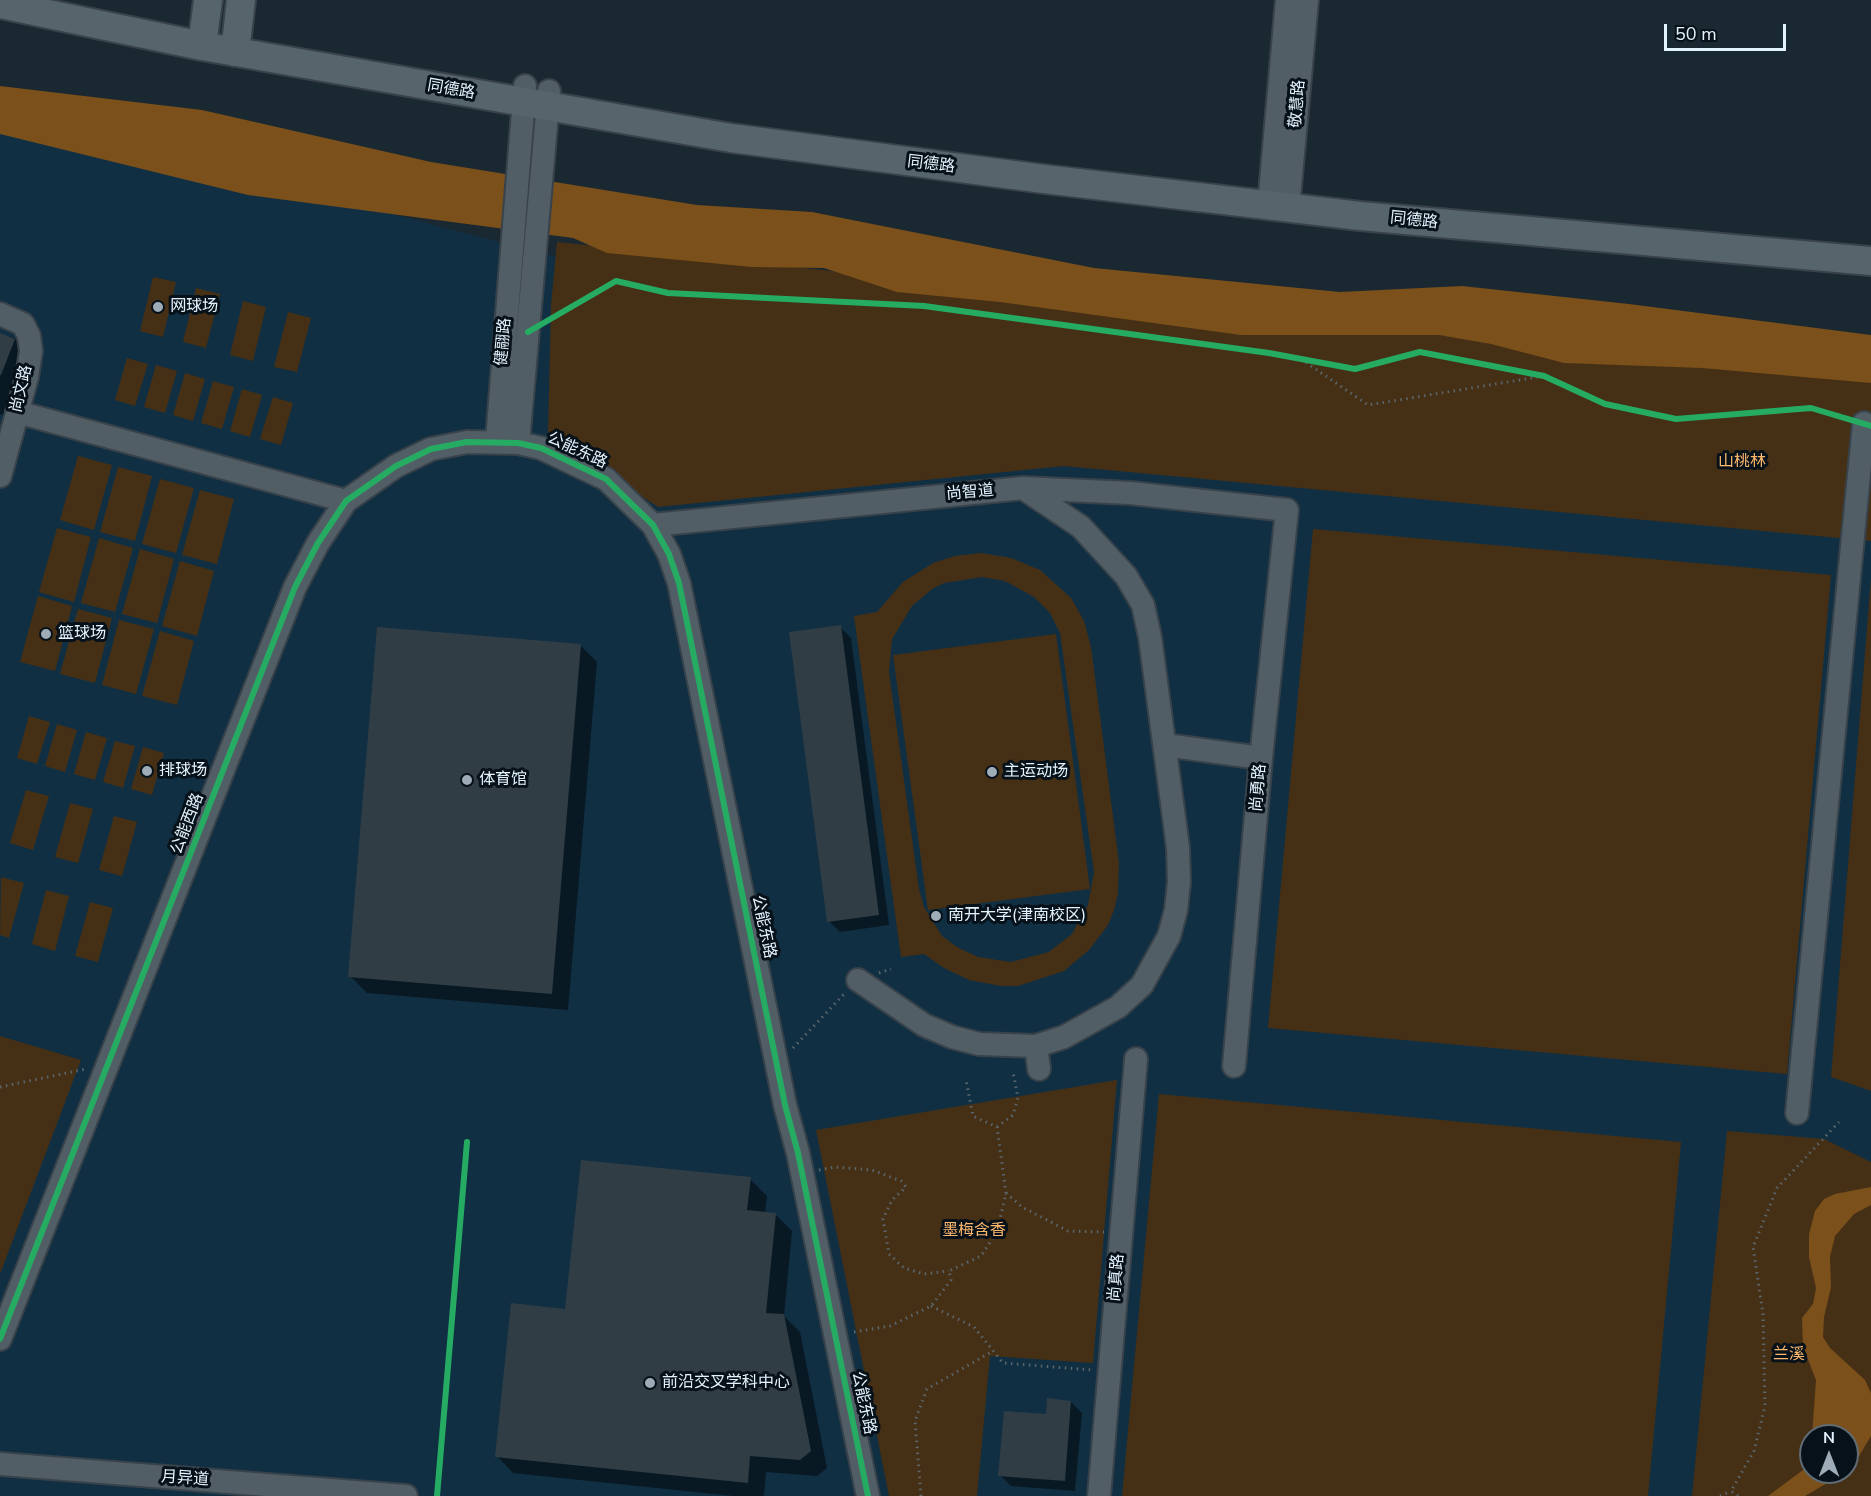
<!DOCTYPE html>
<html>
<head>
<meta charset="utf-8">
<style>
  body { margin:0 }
  #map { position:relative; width:1871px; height:1496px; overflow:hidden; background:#1a2831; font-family:"Nunito Sans",sans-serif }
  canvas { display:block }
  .north { position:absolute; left:1799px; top:1424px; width:60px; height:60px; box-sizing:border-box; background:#071119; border:2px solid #5f6b75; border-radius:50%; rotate:0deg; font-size:16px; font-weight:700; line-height:24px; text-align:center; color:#e3f3fe }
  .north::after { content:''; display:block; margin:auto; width:21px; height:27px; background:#9dacb6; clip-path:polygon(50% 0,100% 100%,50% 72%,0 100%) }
  .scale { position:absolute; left:1664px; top:24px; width:122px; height:27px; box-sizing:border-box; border:3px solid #e3f3fe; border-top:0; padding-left:8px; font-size:18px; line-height:21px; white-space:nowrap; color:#e3f3fe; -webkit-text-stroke:4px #071119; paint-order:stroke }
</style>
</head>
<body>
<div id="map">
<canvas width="1871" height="1496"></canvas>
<div class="north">N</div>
<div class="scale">50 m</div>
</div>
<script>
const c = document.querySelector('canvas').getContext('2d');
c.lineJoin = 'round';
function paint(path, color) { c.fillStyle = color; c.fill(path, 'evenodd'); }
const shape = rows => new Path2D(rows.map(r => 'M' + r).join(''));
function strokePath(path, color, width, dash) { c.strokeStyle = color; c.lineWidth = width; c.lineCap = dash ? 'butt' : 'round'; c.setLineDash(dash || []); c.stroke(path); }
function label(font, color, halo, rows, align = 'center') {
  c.font = font + ' "Nunito Sans","Noto Sans SC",sans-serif'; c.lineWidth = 6; c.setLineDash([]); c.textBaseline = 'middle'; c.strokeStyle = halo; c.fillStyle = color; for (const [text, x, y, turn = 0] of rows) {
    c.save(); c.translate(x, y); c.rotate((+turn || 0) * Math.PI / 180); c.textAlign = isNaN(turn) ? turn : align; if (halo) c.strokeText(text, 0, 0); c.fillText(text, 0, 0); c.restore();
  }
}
paint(shape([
  [0,112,557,257,1871,397,1871,1496,0,1496],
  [1811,1436,1847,1436,1847,1472,1811,1472]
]), '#102f43');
paint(shape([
  [557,242,1439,335,1871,376,1871,541,1064,466,658,507,548,434,551,305],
  [153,277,176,282,163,337,140,331],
  [196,288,220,294,206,348,183,342],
  [243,301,266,307,253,361,230,355],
  [288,312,311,318,297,372,274,367],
  [127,358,148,364,135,406,115,400],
  [156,365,177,371,165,413,144,407],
  [185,373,205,379,193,421,173,415],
  [213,381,234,387,222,429,201,423],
  [242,389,262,395,250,437,230,431],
  [273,397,293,403,281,445,260,439],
  [78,456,112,465,94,530,60,520],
  [118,467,152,476,135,541,100,532],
  [160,479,194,488,176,553,142,544],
  [200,490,234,499,217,564,182,555],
  [57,528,91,537,74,602,39,592],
  [1313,529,1831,575,1787,1074,1268,1028],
  [99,538,133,548,115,612,81,603],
  [140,549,174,559,157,623,122,614],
  [981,553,1011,558,1040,570,1071,598,1084,621,1091,647,1119,863,1118,894,1114,910,1108,925,1089,950,1064,971,1018,986,1001,986,969,980,944,968,924,954,901,957,854,616,877,612,903,582,933,563,955,556],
  [982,577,1005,581,1034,597,1050,613,1060,633,1094,872,1088,905,1072,934,1049,952,1011,962,978,957,957,947,942,936,924,907,919,889,889,672,892,639,912,606,932,589,944,583],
  [180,561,214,571,197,636,162,626],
  [1871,578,1871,1091,1831,1077],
  [38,596,72,606,55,671,20,662],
  [78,609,112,618,95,683,60,674],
  [119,620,154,629,136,694,102,685],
  [160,631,194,641,177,705,142,696],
  [1056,634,1090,889,928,910,893,655],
  [29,716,50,722,37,764,17,758],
  [57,724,77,730,65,772,45,766],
  [86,732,107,738,95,780,74,774],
  [115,741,135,746,123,788,103,782],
  [143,747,164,753,152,795,131,789],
  [26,790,49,796,33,850,10,843],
  [70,803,93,809,78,863,55,857],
  [114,816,137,822,122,876,99,870],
  [1,877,24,883,9,938,0,935],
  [46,890,69,896,55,951,32,944],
  [90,902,113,908,98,962,75,956],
  [0,1036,81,1060,0,1274],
  [1117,1080,1093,1363,990,1356,977,1496,889,1496,816,1130],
  [1159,1094,1681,1142,1648,1496,1122,1496],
  [1727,1131,1824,1139,1871,1162,1871,1496,1692,1496],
  [1811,1436,1847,1436,1847,1472,1811,1472]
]), '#463015');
paint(shape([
  [0,86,202,110,431,162,697,205,812,212,1094,268,1340,292,1462,286,1629,304,1871,335,1871,383,1702,368,1564,363,1491,344,1439,335,1241,335,1000,302,897,292,824,268,752,267,607,253,573,238,248,195,0,134],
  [1871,1187,1871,1205,1854,1214,1835,1236,1830,1257,1831,1287,1824,1317,1823,1337,1830,1348,1865,1380,1871,1393,1871,1436,1852,1468,1847,1471,1847,1436,1812,1436,1816,1380,1803,1347,1802,1318,1813,1304,1816,1288,1809,1257,1809,1234,1815,1211,1824,1199,1835,1194],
  [1811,1445,1811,1472,1846,1472,1805,1496,1768,1496,1807,1467]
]), '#7b501a');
paint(shape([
  [0,335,14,338,30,355,7,416,0,414],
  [840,627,851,638,889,925,840,932,829,921],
  [580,645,597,662,568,1010,367,993,350,976],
  [750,1179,767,1196,765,1213,775,1214,792,1231,784,1316,800,1332,827,1468,817,1476,766,1472,764,1496,733,1496,513,1473,497,1456,567,1311],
  [1071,1402,1082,1413,1075,1491,1011,1486,1000,1475]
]), '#0007');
paint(shape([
  [0,333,15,339,1,375,0,375],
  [841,625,879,915,827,922,789,632],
  [377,627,581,644,552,994,348,977],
  [581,1160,751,1177,747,1210,776,1213,766,1313,784,1314,811,1451,800,1460,750,1456,748,1483,495,1457,511,1303,565,1309],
  [1047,1398,1071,1401,1065,1481,998,1476,1004,1411,1046,1414]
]), '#313d45');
const minor = shape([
  [1269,205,1287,0],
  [1288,208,1307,0],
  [0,314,23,324,29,336,31,351,27,377,0,476],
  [17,412,346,501],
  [497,440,525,86],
  [518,443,549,91],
  [653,525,1023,488,1130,493,1287,510,1261,758,1234,1066],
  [1165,745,1261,758],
  [858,980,924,1025,952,1037,979,1044,1036,1046,1064,1037,1118,1007,1142,985,1169,936,1176,910,1179,882,1178,848,1150,637,1143,605,1126,576,1081,527,1023,488],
  [1036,1046,1039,1069],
  [1797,1113,1864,423],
  [0,1339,295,587,318,543,346,501,396,466,431,449,467,442,518,443,541,448,606,479,653,525,669,554,679,583,785,1105,798,1153,868,1496],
  [0,1464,406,1496],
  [1099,1496,1136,1059]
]);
const major = shape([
  [0,4,202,46,731,138,1044,179,1360,216,1871,261],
  [202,46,208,0],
  [235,52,241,0]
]);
strokePath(minor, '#38424a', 26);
strokePath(major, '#38424a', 32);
strokePath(shape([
  [1301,359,1368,405,1544,376],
  [879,973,891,969],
  [793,1048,846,992],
  [0,1087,86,1069],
  [997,1127,1013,1115,1018,1098,1013,1072],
  [819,1170,835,1167,872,1170,901,1181,906,1187,892,1200,883,1219,889,1254,904,1268,924,1274,949,1271],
  [1006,1193,1022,1207,1068,1231,1104,1232],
  [931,1306,974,1327,1003,1363,1092,1370],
  [854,1332,890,1326,931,1306,951,1280,949,1271,981,1256,997,1232,1006,1193,997,1127,973,1116,966,1080],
  [921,1496,915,1421,927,1389,993,1351],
  [1720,1496,1731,1491],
  [1738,1496,1731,1491,1754,1451,1765,1406,1763,1314,1753,1247,1777,1188,1839,1122]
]), '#5b666d', 3, [1.5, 4.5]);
strokePath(minor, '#525e65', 22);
strokePath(major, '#56646c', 28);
strokePath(shape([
  [528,332,616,281,668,293,924,306,1269,353,1355,369,1420,352,1544,376,1605,404,1676,419,1811,408,1871,426],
  [0,1339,295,587,318,543,346,501,396,466,431,449,467,442,518,443,541,448,606,479,653,525,669,554,679,583,785,1105,798,1153,868,1496],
  [437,1496,467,1142]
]), '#26ab63', 6);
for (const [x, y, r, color] of [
  [158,307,6,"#9dacb6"],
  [46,634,6,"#9dacb6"],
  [147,771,6,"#9dacb6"],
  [992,772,6,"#9dacb6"],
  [467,780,6,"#9dacb6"],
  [936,916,6,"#9dacb6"],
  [650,1383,6,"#9dacb6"]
]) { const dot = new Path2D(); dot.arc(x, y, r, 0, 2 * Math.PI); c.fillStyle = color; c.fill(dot); strokePath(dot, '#071119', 2); }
label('16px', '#e3f3fe', '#071119', [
  ["同德路",451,90,10],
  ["敬慧路",1298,104,-85],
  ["同德路",931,165,7],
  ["同德路",1414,221,6],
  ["健翮路",504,342,-85],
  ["尚文路",22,389,-77],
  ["公能东路",577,451,25],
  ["尚智道",970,493,-5],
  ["尚勇路",1259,788,-85],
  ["公能西路",188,824,-69],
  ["公能东路",763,927,78],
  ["尚真路",1117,1278,-85],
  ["公能东路",863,1403,78],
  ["月异道",185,1479,4]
]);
label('16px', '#e3f3fe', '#071119', [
  ["网球场",170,307],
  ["篮球场",58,634],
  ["排球场",159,771],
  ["主运动场",1004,772],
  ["体育馆",479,780],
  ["南开大学(津南校区)",948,916],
  ["前沿交叉学科中心",662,1383]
], 'left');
label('16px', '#fdb86e', '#071119', [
  ["山桃林",1742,462],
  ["墨梅含香",974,1231],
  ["兰溪",1789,1355]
]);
</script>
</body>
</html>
